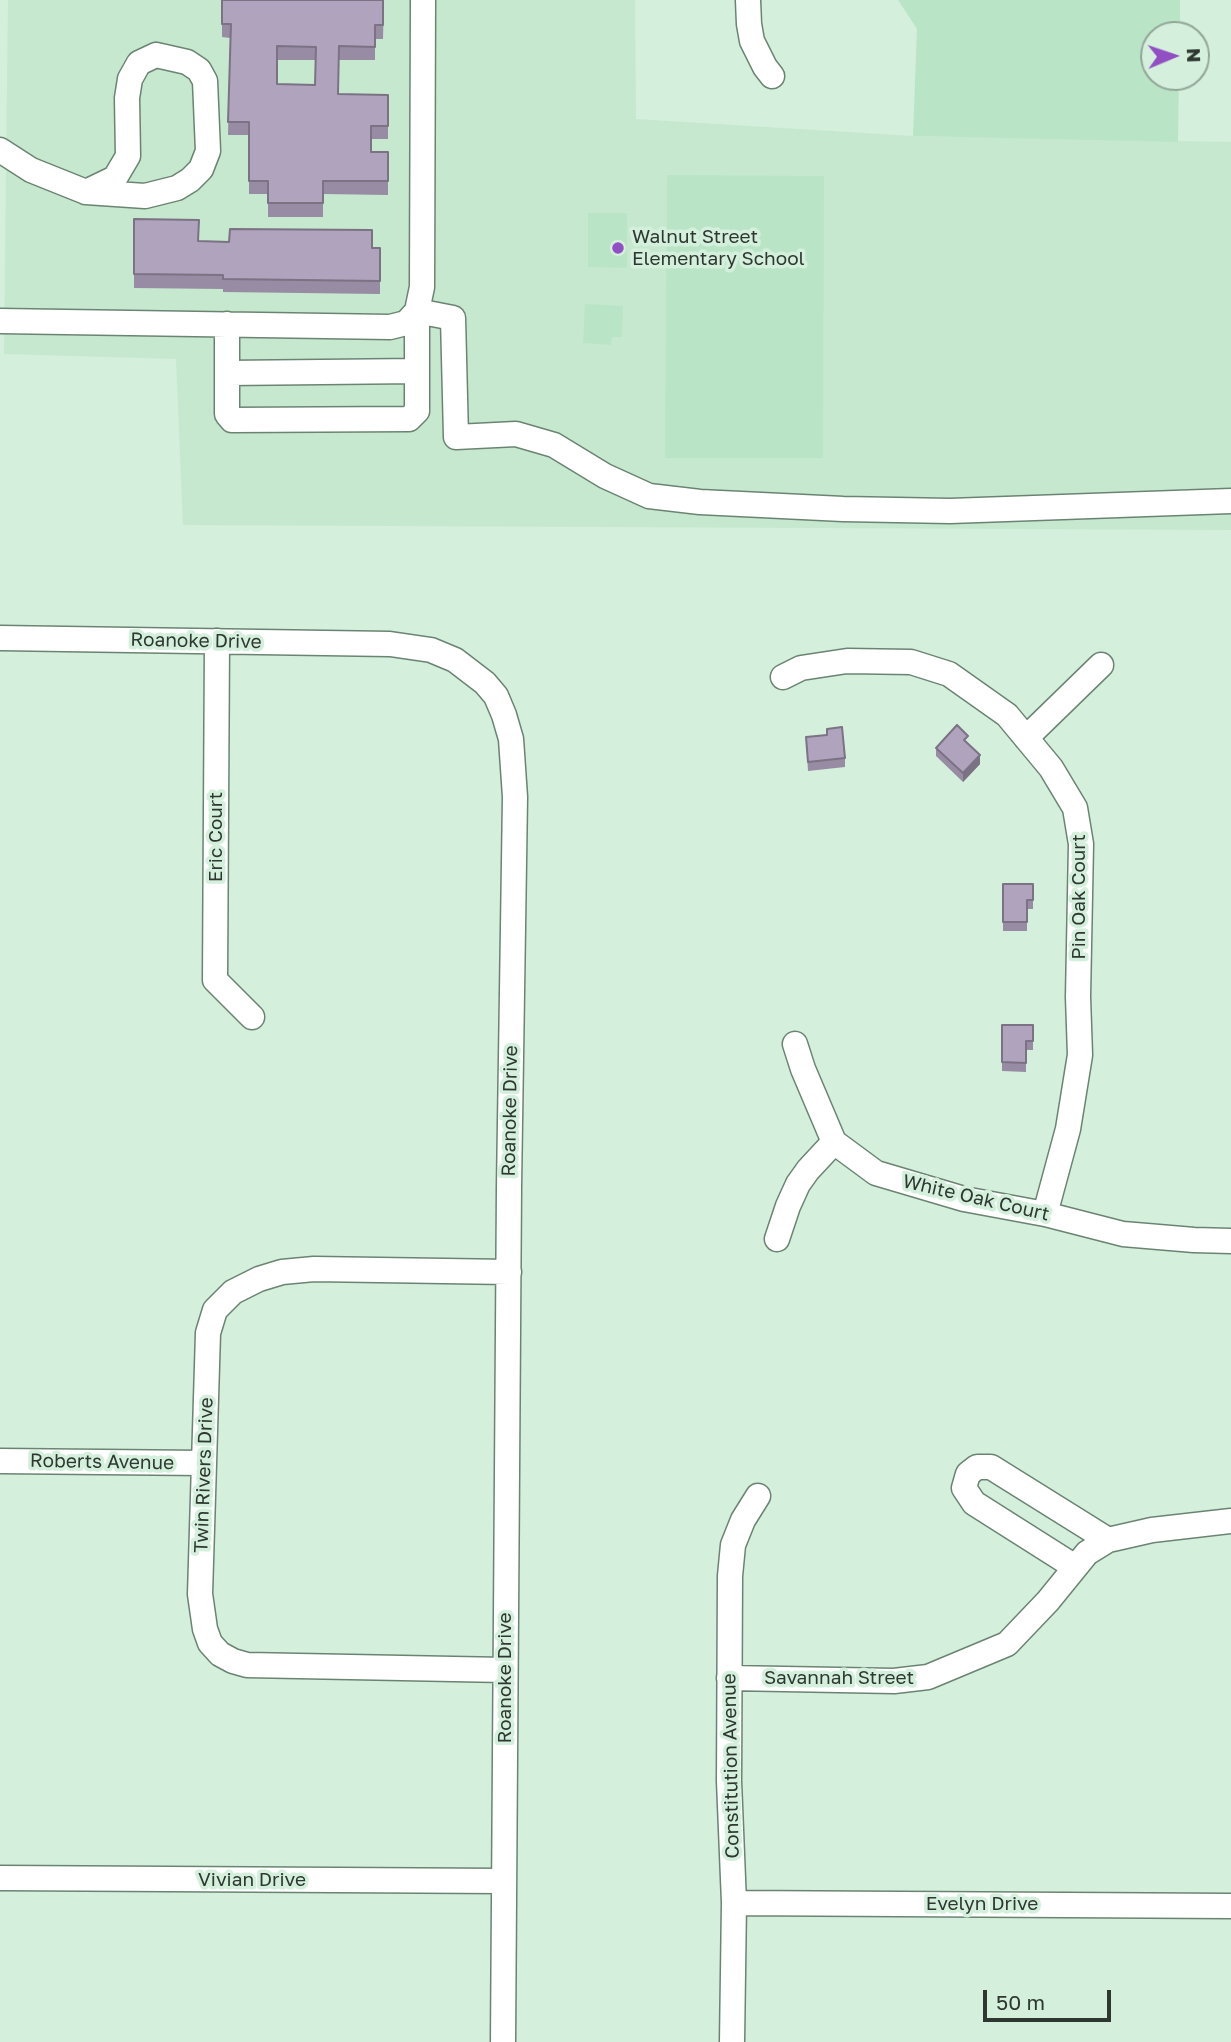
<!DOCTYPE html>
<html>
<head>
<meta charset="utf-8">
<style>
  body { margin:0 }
  #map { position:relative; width:1231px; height:2042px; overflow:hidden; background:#d4efdc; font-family:"Golos Text",sans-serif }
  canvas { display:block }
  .north { position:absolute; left:1140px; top:21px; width:70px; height:70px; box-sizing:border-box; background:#d4efdc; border:2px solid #92a698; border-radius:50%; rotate:88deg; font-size:19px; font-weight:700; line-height:28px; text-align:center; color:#2e3831 }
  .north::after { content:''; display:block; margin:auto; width:24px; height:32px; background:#924ec3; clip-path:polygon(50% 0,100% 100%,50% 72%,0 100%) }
  .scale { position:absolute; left:983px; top:1990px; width:128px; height:32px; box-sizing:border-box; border:4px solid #2e3831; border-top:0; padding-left:9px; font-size:21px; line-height:24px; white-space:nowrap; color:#2e3831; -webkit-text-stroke:5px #d4efdc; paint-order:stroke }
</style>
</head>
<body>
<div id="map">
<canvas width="1231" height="2042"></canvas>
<div class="north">N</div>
<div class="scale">50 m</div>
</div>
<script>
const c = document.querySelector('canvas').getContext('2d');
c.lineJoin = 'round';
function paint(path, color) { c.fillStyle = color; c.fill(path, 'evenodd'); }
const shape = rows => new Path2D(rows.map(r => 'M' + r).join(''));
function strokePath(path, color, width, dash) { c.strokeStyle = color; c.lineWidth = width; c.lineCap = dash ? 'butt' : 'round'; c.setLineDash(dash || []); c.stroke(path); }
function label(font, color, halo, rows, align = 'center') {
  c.font = font + ' "Golos Text",sans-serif'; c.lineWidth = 7; c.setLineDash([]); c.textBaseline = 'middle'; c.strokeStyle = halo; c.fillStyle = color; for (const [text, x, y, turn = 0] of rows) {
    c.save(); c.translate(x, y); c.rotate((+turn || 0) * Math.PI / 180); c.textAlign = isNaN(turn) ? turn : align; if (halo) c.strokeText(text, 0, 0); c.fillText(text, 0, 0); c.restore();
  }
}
paint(shape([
  [8,0,635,0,636,119,913,136,1231,142,1231,530,183,525,176,359,4,354]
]), '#c6e8cf');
paint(shape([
  [898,0,1180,0,1180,35,1154,35,1154,77,1179,77,1178,142,913,136,917,29],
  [667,175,824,176,823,458,665,458],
  [588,213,627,213,627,268,588,267],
  [585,304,623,306,622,337,612,337,611,345,583,343]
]), '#b9e5c6');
const minor = shape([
  [748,0,749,24,752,41,765,67,772,76],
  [156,55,187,62,199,70,205,81,208,151,201,169,190,180,177,188,145,196,86,192,115,178,128,156,127,98,130,79,139,63,156,55],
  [0,150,31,170,86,192],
  [0,321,390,327,406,323,417,311,422,287,423,0],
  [227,324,227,414,232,420,409,419,417,411,417,311,453,318,456,437,516,434,554,445,605,476,649,496,700,502,843,509,950,511,1231,501],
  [227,373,417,371],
  [0,638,390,644,431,650,455,660,485,683,496,696,504,715,511,739,515,797,509,1187,503,2042],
  [217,641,215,980,252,1017],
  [783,677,801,668,847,661,911,662,949,674,1007,715,1051,768,1075,808,1081,844,1078,997,1080,1055,1068,1129,1045,1214],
  [1026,738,1101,665],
  [795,1044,803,1069,834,1142,876,1173,964,1199,1045,1214,1123,1234,1194,1240,1231,1241],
  [777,1239,788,1206,798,1184,808,1170,834,1142],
  [0,1461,204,1463],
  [1075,1567,974,1503,964,1488,968,1474,977,1467,991,1467,1108,1540],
  [505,1670,247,1665,233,1661,220,1654,210,1643,205,1629,200,1594,208,1333,215,1310,233,1292,259,1279,282,1272,314,1269,509,1272],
  [729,1678,894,1681,928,1677,1007,1644,1048,1601,1087,1553,1108,1540,1152,1530,1231,1521],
  [0,1878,503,1881],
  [734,1903,1231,1906],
  [732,2042,734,1903,729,1781,730,1576,733,1545,743,1520,758,1496]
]);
strokePath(minor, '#6b8472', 27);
strokePath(minor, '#fff', 24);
paint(shape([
  [222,0,384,0,383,39,375,39,375,60,339,60,338,94,388,95,388,139,371,139,371,152,388,152,388,195,323,194,323,217,268,217,268,194,249,194,249,135,228,135,230,38,222,37],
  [277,60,316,60,315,85,277,84],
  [134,219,199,241,380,248,380,294,223,292,223,289,134,288],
  [806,737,845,758,845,767,808,771],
  [968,744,980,764,963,782,936,756,936,748],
  [1003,884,1033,884,1033,909,1027,909,1027,931,1003,931],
  [1002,1025,1033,1025,1033,1050,1026,1050,1026,1072,1002,1071]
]), '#978ca3');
paint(shape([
  [980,755,980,764,963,782,963,773]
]), '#7b7284');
const building = shape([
  [222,0,383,0,383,25,375,25,375,47,339,46,338,94,388,95,388,126,371,126,371,152,388,152,388,181,323,181,323,203,268,203,268,181,249,181,249,122,228,122,231,24,222,24,222,0],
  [277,46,316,47,315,85,277,84,277,46],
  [134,219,199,220,198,241,229,242,230,229,372,230,372,248,380,248,380,281,223,279,223,275,134,274,134,219],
  [957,725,968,736,964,740,980,755,963,773,936,748,957,725],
  [842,727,845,758,808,762,806,737,827,735,827,729,842,727],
  [1003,884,1033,884,1033,900,1027,900,1027,922,1003,922,1003,884],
  [1002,1025,1033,1025,1033,1041,1026,1041,1026,1063,1002,1062,1002,1025]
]);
paint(building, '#b0a3bd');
strokePath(building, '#7b7284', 2);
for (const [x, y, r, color] of [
  [618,248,7,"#924ec3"]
]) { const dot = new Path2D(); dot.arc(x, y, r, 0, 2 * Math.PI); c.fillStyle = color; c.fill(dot); strokePath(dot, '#d4efdc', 2.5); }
label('19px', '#2e3831', '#d4efdc', [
  ["Walnut Street",632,237],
  ["Elementary School",632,259]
], 'left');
label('19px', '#2e3831', '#d4efdc', [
  ["Roanoke Drive",196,641,1],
  ["Eric Court",216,837,-90],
  ["Pin Oak Court",1079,897,-90],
  ["Roanoke Drive",510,1111,-89],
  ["White Oak Court",976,1198,13],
  ["Roberts Avenue",102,1462,1],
  ["Twin Rivers Drive",204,1475,-88],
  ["Roanoke Drive",505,1678,-90],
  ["Savannah Street",839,1678],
  ["Constitution Avenue",731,1766,-91],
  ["Vivian Drive",252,1880],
  ["Evelyn Drive",982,1904]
]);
</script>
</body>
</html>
